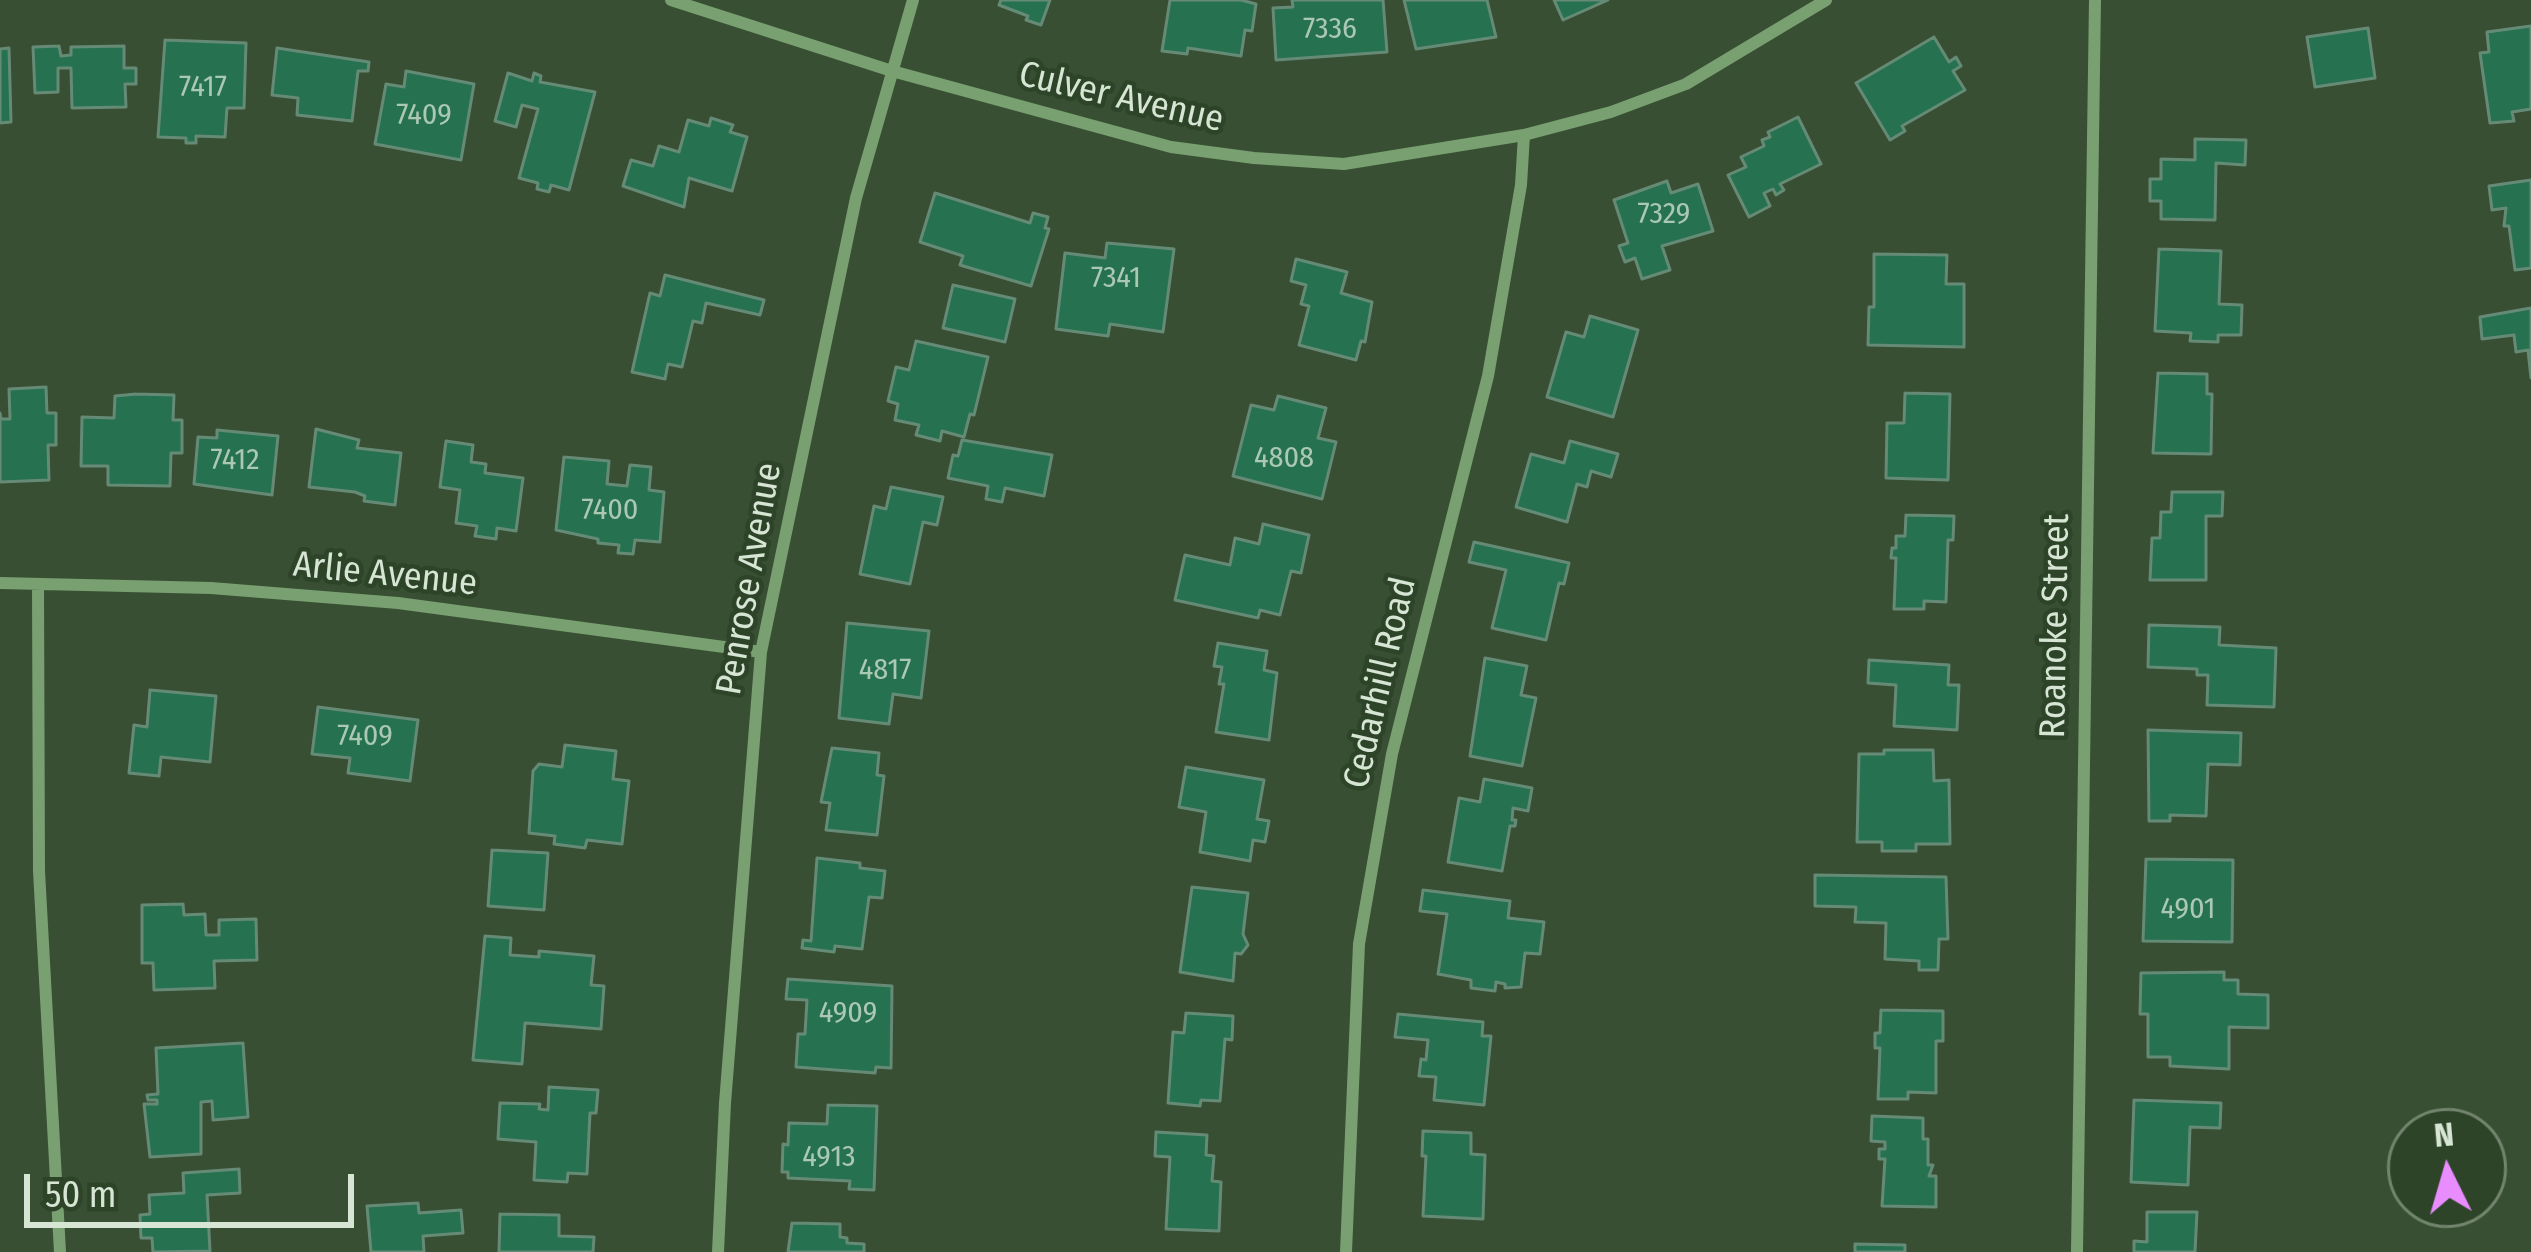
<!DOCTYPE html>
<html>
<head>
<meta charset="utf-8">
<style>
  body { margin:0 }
  #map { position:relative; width:2531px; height:1252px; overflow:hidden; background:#384f33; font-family:"Fira Sans Condensed",sans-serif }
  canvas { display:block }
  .north { position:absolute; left:2387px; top:1108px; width:120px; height:120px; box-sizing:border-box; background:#2e4429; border:3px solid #72846d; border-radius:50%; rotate:355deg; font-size:33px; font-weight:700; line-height:48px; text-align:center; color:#d7e5d4 }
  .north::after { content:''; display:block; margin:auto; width:42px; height:54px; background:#e98dfe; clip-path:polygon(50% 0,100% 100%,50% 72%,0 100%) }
  .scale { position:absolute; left:24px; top:1174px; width:330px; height:54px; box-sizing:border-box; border:6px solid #d7e5d4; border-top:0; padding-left:15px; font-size:36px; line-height:42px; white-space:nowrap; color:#d7e5d4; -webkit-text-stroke:9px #2e4429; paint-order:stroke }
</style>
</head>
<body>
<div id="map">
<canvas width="2531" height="1252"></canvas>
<div class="north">N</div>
<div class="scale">50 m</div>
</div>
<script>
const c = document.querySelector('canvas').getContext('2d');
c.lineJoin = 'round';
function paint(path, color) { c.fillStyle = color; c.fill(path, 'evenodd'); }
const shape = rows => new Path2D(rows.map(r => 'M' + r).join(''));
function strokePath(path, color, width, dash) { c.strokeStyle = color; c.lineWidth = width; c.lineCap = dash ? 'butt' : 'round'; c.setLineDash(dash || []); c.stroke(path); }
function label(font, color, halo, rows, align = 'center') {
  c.font = font + ' "Fira Sans Condensed",sans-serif'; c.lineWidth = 9; c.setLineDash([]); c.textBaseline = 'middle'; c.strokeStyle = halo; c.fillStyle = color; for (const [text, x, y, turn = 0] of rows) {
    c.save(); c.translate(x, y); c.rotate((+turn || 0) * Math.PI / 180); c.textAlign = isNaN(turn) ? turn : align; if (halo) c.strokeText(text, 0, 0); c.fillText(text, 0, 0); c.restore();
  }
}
const building = shape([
  [1001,0,1050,0,1041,25,1026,20,1028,16,999,5,1001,0],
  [1170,0,1241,0,1256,4,1252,31,1245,30,1241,56,1188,48,1187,54,1162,51,1170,0],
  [1292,0,1383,0,1387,52,1276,60,1273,8,1293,7,1292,0],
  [1404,0,1487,0,1496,37,1416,49,1404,0],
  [1554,0,1608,0,1563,20,1554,0],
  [2531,26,2531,109,2512,112,2514,121,2490,123,2480,53,2489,52,2487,32,2531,26],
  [2368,28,2375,78,2315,87,2307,37,2368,28],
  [1934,37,1949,62,1956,57,1961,66,1953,71,1965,90,1902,126,1905,131,1890,140,1856,83,1934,37],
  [165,40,246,43,244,108,227,108,225,137,196,136,196,143,186,143,186,138,158,137,165,40],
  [59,46,61,56,71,55,71,47,124,46,124,68,136,68,136,84,125,84,126,107,72,108,71,68,58,68,58,92,35,93,33,47,59,46],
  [9,48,11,122,0,123,0,49,9,48],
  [277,48,369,62,368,71,358,71,352,121,297,115,298,98,272,95,277,48],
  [406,71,474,84,461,160,375,144,386,84,404,87,406,71],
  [508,73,532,81,534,73,541,76,540,82,595,92,569,190,551,185,549,192,537,189,538,183,519,178,538,109,522,105,516,127,495,121,508,73],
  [1798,117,1821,164,1780,184,1784,190,1776,195,1773,189,1764,193,1770,206,1749,217,1728,175,1746,167,1741,157,1764,146,1762,140,1770,137,1768,132,1798,117],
  [711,118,733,125,730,132,747,137,732,191,689,178,684,207,623,186,631,160,653,166,659,146,679,152,688,120,709,126,711,118],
  [2195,139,2246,140,2245,165,2216,163,2215,220,2161,219,2161,201,2150,201,2150,179,2161,179,2161,159,2195,160,2195,139],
  [2531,180,2531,268,2515,270,2509,226,2504,226,2506,208,2492,210,2489,186,2531,180],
  [1667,181,1671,193,1698,184,1713,231,1662,246,1670,270,1642,279,1635,258,1625,262,1619,246,1628,243,1614,200,1667,181],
  [935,193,1030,223,1033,213,1048,217,1045,228,1049,229,1031,286,960,265,963,256,920,242,935,193],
  [1107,243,1174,249,1163,332,1110,324,1108,336,1056,329,1065,253,1105,258,1107,243],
  [2159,249,2221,251,2219,304,2242,305,2241,335,2218,335,2218,342,2190,341,2191,333,2155,331,2159,249],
  [1874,254,1947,255,1946,284,1964,284,1964,347,1868,345,1869,307,1874,307,1874,254],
  [1296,259,1347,272,1341,293,1372,302,1365,342,1361,341,1356,360,1299,345,1309,306,1301,304,1306,285,1291,281,1296,259],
  [665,275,764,300,760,315,706,303,702,323,693,321,682,367,668,364,665,379,632,372,650,293,660,296,665,275],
  [953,285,1015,299,1005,342,943,328,953,285],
  [2531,308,2531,378,2528,350,2516,352,2514,335,2482,339,2480,317,2531,308],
  [1590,316,1638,330,1613,417,1547,397,1566,332,1584,337,1590,316],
  [916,341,988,357,974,415,970,414,964,437,942,431,940,441,916,435,919,425,895,420,898,404,888,401,896,367,909,370,916,341],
  [2158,373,2207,374,2207,394,2212,394,2211,454,2153,453,2158,373],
  [46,387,47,413,56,413,56,445,48,445,49,480,0,482,0,413,1,419,10,419,9,389,46,387],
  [1905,393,1950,394,1948,480,1886,478,1887,423,1904,423,1905,393],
  [136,394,174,395,173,420,182,420,182,453,171,453,170,486,108,485,108,466,81,466,82,417,114,418,115,396,136,394],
  [1278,396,1326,408,1318,438,1336,442,1322,499,1233,476,1251,405,1274,410,1278,396],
  [316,429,359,440,357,448,401,453,395,505,364,501,365,496,355,492,309,487,316,429],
  [217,430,278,436,272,495,194,484,198,437,217,438,217,430],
  [962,440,1052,455,1044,496,1005,488,1002,502,986,499,988,486,948,478,953,455,958,456,962,440],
  [446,441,473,445,471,462,486,464,485,473,523,478,516,531,497,528,496,539,475,536,477,526,456,523,460,490,440,487,446,441],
  [1570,441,1618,454,1611,477,1591,471,1587,487,1577,484,1567,522,1516,507,1531,454,1564,463,1570,441],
  [564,457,609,461,607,484,627,486,630,465,651,467,649,490,664,492,660,542,635,540,633,554,618,553,619,545,598,543,598,539,556,530,564,457],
  [891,487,943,497,937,525,923,522,910,584,860,574,874,506,886,509,891,487],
  [2172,492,2223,492,2222,516,2206,516,2206,580,2150,580,2152,538,2160,538,2161,512,2171,512,2172,492],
  [1906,515,1954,516,1953,540,1948,540,1946,602,1924,601,1924,609,1894,609,1896,558,1891,558,1892,548,1896,548,1896,536,1905,536,1906,515],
  [1263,524,1309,535,1301,573,1291,571,1280,615,1260,610,1258,618,1175,600,1185,555,1230,565,1235,538,1259,544,1263,524],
  [1474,542,1569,563,1564,584,1559,583,1546,640,1492,628,1506,570,1469,562,1474,542],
  [847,623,929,631,921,698,893,694,889,724,839,718,847,623],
  [2149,625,2220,627,2219,645,2276,648,2274,707,2207,705,2208,675,2197,675,2197,669,2148,667,2149,625],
  [1218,643,1267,651,1264,670,1277,673,1269,740,1216,732,1224,684,1219,684,1222,667,1214,666,1218,643],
  [1485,658,1527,666,1521,695,1536,698,1522,766,1470,756,1485,658],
  [1869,660,1949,665,1948,685,1959,685,1957,730,1894,726,1896,685,1868,683,1869,660],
  [150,690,216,696,210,762,161,757,159,776,129,773,134,725,147,727,150,690],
  [318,707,418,720,410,781,348,773,350,758,312,754,318,707],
  [2148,730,2241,733,2240,765,2208,764,2206,816,2170,815,2170,821,2149,821,2148,730],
  [565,745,616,751,613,779,629,781,622,844,587,840,585,848,554,844,555,836,529,833,533,771,539,764,562,767,565,745],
  [832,748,879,753,877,775,884,776,877,835,826,830,830,803,821,802,832,748],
  [1884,750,1933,750,1934,781,1949,780,1950,844,1916,844,1916,851,1882,851,1882,842,1857,842,1859,754,1884,754,1884,750],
  [1186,767,1264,780,1257,819,1269,821,1265,842,1253,840,1250,861,1200,852,1206,812,1179,807,1186,767],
  [1484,779,1532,788,1528,811,1513,808,1512,820,1516,820,1515,826,1510,826,1502,871,1448,862,1459,798,1480,802,1484,779],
  [492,850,548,853,544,910,488,906,492,850],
  [817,858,860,863,860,868,885,871,882,898,869,897,862,949,835,946,834,952,802,948,803,940,811,941,817,858],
  [2146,859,2233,860,2232,942,2143,941,2146,859],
  [1815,875,1946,877,1948,939,1939,939,1938,970,1919,970,1919,961,1885,959,1886,923,1855,922,1856,907,1815,906,1815,875],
  [1192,887,1248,893,1243,934,1248,945,1241,954,1235,953,1233,981,1180,972,1192,887],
  [1423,890,1510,901,1508,918,1544,922,1540,954,1525,953,1521,987,1505,988,1505,984,1496,982,1495,991,1471,988,1471,980,1438,974,1447,914,1420,911,1423,890],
  [183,904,184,915,205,914,206,935,219,935,219,920,256,919,257,960,214,961,215,988,154,990,153,963,142,963,142,905,183,904],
  [485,936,511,938,510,955,539,957,539,951,594,956,591,985,604,986,601,1029,525,1023,522,1064,473,1060,485,936],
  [2224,972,2224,980,2238,980,2238,994,2268,995,2268,1028,2229,1027,2229,1069,2170,1066,2170,1057,2148,1057,2148,1014,2140,1014,2141,973,2224,972],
  [788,979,892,986,891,1068,876,1067,875,1073,796,1067,798,1034,805,1034,807,1000,786,999,788,979],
  [1881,1010,1943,1011,1943,1041,1936,1041,1936,1093,1908,1092,1908,1099,1878,1099,1880,1048,1875,1048,1875,1033,1880,1033,1881,1010],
  [1186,1013,1233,1016,1232,1040,1225,1039,1220,1101,1201,1100,1200,1106,1168,1103,1173,1032,1184,1033,1186,1013],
  [1398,1014,1483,1022,1482,1036,1491,1036,1484,1105,1434,1100,1436,1077,1419,1076,1421,1059,1426,1060,1428,1040,1395,1037,1398,1014],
  [243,1043,248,1117,213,1120,212,1101,201,1102,201,1154,150,1157,144,1104,157,1104,157,1100,148,1100,147,1095,158,1094,156,1048,243,1043],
  [549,1087,598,1090,596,1113,590,1113,587,1174,568,1173,567,1182,534,1180,536,1142,498,1139,500,1103,540,1104,539,1109,548,1110,549,1087],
  [2134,1100,2221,1103,2220,1128,2190,1127,2188,1185,2131,1182,2134,1100],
  [828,1105,877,1106,874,1190,849,1189,850,1181,788,1178,788,1172,782,1172,783,1144,788,1145,789,1123,827,1124,828,1105],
  [1872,1116,1923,1118,1923,1139,1928,1139,1928,1165,1933,1165,1929,1176,1936,1176,1936,1207,1882,1206,1885,1159,1879,1159,1879,1149,1885,1149,1885,1142,1871,1141,1872,1116],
  [1423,1131,1471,1133,1471,1154,1485,1155,1483,1219,1423,1216,1426,1156,1422,1156,1423,1131],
  [1156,1132,1207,1135,1206,1155,1214,1156,1212,1181,1221,1182,1219,1231,1166,1229,1170,1157,1155,1156,1156,1132],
  [239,1169,240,1193,207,1195,210,1251,153,1252,152,1238,141,1238,140,1215,150,1214,149,1195,184,1193,183,1173,239,1169],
  [418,1203,419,1213,461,1210,463,1233,423,1236,424,1252,371,1252,367,1206,418,1203],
  [2147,1212,2197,1212,2195,1252,2134,1252,2134,1241,2147,1242,2147,1212],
  [500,1214,559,1215,559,1236,594,1237,593,1252,499,1252,500,1214],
  [792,1223,840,1224,840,1237,847,1238,847,1243,864,1244,864,1252,788,1252,792,1223],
  [1855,1244,1905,1245,1905,1252,1855,1252,1855,1244]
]);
paint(building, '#26714f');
strokePath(building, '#658b76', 3);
strokePath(shape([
  [671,0,892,71,1171,147,1254,158,1344,164,1524,135,1611,112,1686,84,1826,0],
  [0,583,211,588,398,603,761,652],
  [38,586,39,871,60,1252],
  [718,1252,725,1103,761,652,856,198,913,0],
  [1346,1252,1359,944,1392,754,1488,376,1521,185,1524,135],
  [2077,1252,2095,0]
]), '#79a071', 12);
label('30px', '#abc8b3', null, [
  ["7336",1330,30],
  ["7417",203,88],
  ["7409",424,116],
  ["7329",1664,215],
  ["7341",1116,279],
  ["4808",1284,459],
  ["7412",235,461],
  ["7400",610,511],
  ["4817",885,671],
  ["7409",365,737],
  ["4901",2188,910],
  ["4909",848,1014],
  ["4913",829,1158]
]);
label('36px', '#d7e5d4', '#2e4429', [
  ["Culver Avenue",1121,98,13],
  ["Arlie Avenue",385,575,6],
  ["Penrose Avenue",750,579,-80],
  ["Roanoke Street",2056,626,-89],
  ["Cedarhill Road",1381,683,-77]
]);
</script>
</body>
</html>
